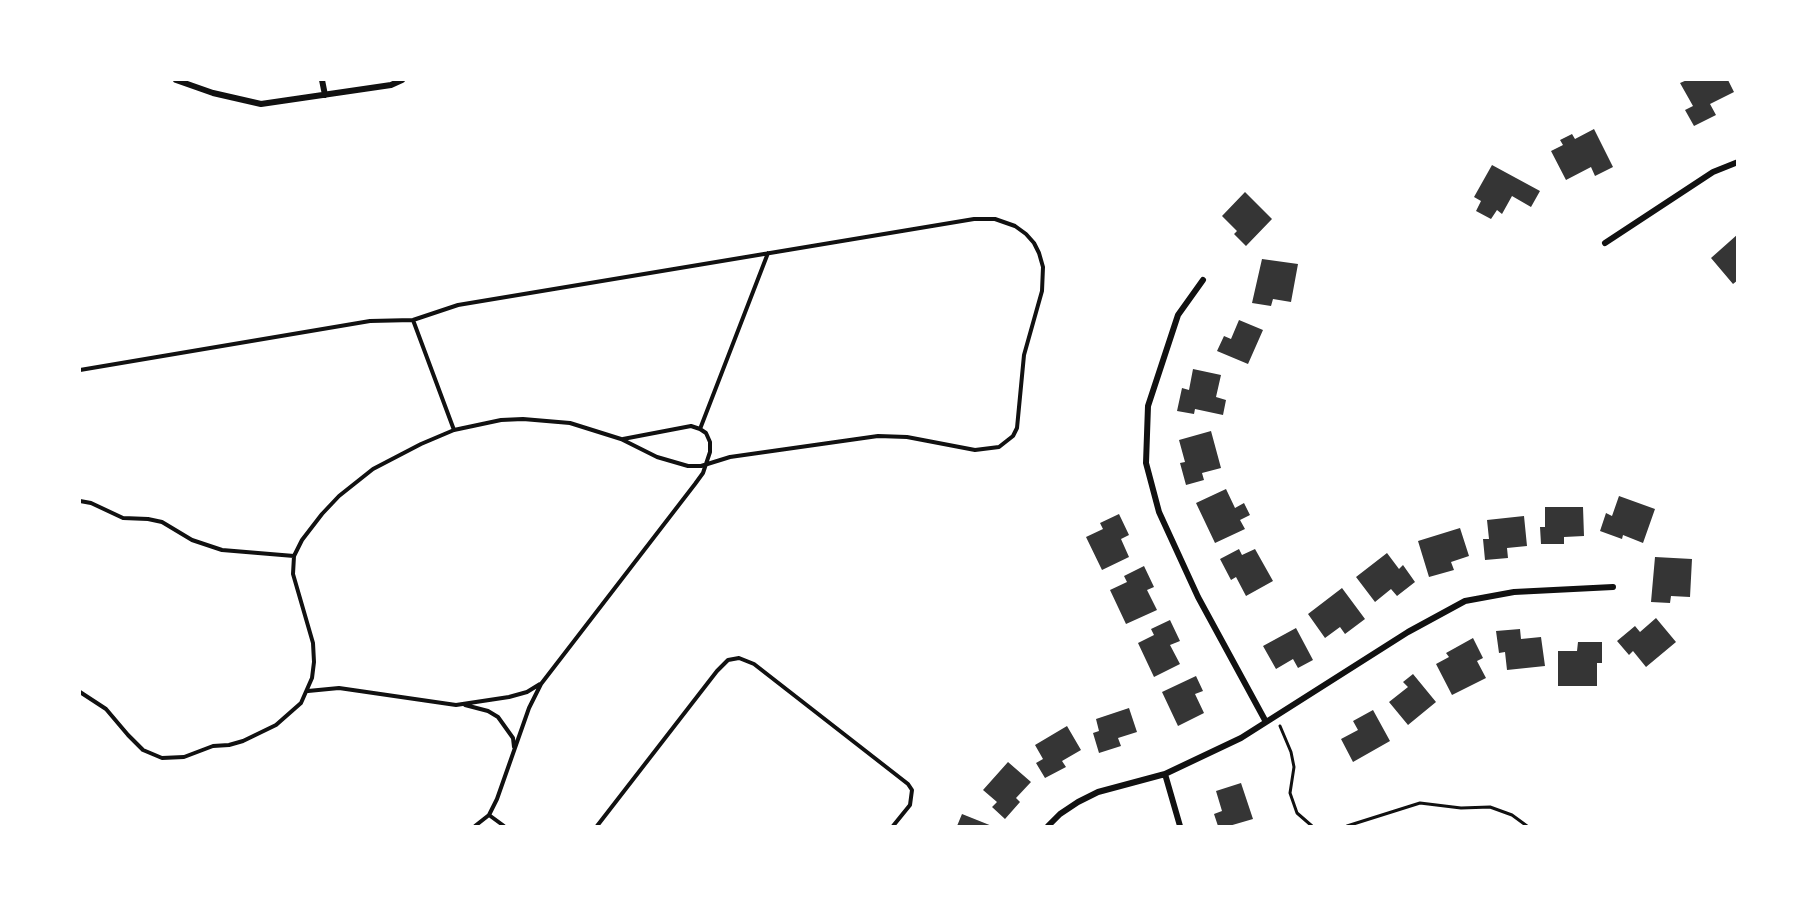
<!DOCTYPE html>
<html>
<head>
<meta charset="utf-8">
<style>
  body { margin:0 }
  #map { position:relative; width:1817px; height:906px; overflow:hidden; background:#fff; font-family:"Source Serif 4",serif }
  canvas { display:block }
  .frame { position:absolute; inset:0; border:81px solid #fff; pointer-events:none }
</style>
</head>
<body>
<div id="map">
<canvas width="1817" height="906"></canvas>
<div class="frame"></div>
</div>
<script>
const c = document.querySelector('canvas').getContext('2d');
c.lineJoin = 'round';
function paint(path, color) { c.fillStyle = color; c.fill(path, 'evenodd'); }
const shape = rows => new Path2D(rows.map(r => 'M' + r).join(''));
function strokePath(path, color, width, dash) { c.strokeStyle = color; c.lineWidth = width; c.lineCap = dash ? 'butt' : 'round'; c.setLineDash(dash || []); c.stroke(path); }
paint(shape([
  [1687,80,1728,80,1734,92,1710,104,1716,115,1694,126,1685,110,1693,106,1680,83],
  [1594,129,1613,167,1595,176,1591,167,1566,180,1551,151,1563,145,1560,140,1572,134,1575,139],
  [1492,165,1540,191,1531,207,1512,196,1502,214,1497,210,1491,219,1476,211,1481,201,1474,197],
  [1245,192,1272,219,1246,246,1234,234,1237,231,1222,216],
  [1738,234,1738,280,1733,284,1711,258],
  [1262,259,1298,264,1291,302,1273,299,1271,306,1252,303],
  [1239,320,1263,330,1248,364,1217,351,1224,336,1231,339],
  [1193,369,1221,375,1216,397,1226,400,1223,415,1195,409,1194,414,1177,411,1182,388,1189,390],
  [1211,431,1221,468,1202,473,1204,480,1186,485,1180,463,1185,462,1179,440],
  [1226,489,1235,508,1244,503,1250,515,1240,520,1245,529,1215,543,1196,503],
  [1619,496,1655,509,1643,543,1623,535,1622,539,1600,531,1606,513,1612,516],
  [1545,507,1583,507,1584,536,1564,537,1564,544,1541,544,1540,527,1545,527],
  [1119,514,1129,535,1121,539,1129,557,1102,570,1086,537,1103,529,1100,523],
  [1524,516,1527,546,1507,548,1508,558,1485,560,1483,539,1489,539,1487,520],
  [1460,528,1469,556,1451,562,1454,570,1429,577,1418,541],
  [1239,549,1242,555,1255,549,1273,581,1246,596,1236,577,1231,580,1220,559],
  [1387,553,1399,569,1403,565,1415,582,1397,596,1391,589,1375,602,1356,577],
  [1655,557,1692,559,1690,597,1671,596,1670,603,1651,602],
  [1144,566,1154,587,1147,590,1157,610,1126,624,1110,590,1127,582,1124,576],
  [1342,588,1365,619,1345,634,1340,627,1325,638,1308,614],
  [1656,618,1676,642,1646,667,1633,651,1629,655,1617,641,1635,626,1640,632],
  [1170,620,1180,641,1170,645,1180,664,1154,677,1138,643,1154,635,1151,629],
  [1296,628,1313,660,1298,668,1293,659,1276,669,1263,646],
  [1520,629,1521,639,1541,637,1545,666,1507,670,1505,652,1499,653,1496,631],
  [1473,638,1483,658,1477,661,1486,678,1452,695,1436,664,1449,657,1446,653],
  [1578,642,1602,642,1602,663,1597,663,1597,686,1558,686,1558,651,1577,651],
  [1413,674,1436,702,1408,725,1389,702,1408,687,1403,682],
  [1196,676,1203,691,1195,694,1204,713,1178,726,1162,692],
  [1129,708,1137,732,1118,738,1121,746,1099,753,1093,733,1099,731,1096,719],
  [1373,710,1390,741,1353,762,1341,739,1358,730,1353,721],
  [1067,726,1081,750,1062,761,1066,767,1045,778,1036,763,1043,759,1035,745],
  [1008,762,1031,782,1016,798,1020,802,1005,819,992,807,997,802,983,790],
  [1241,783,1253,819,1229,826,1218,826,1214,814,1222,811,1216,791],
  [962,814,992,826,957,826]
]), '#353535');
strokePath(shape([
  [1280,726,1291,752,1294,767,1290,793,1297,813,1312,826],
  [1347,826,1420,803,1461,808,1490,807,1512,815,1527,826]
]), '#111', 3);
strokePath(shape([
  [413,320,454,430],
  [80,370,370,321,413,320,458,305,974,219,995,219,1015,226,1026,234,1034,243,1039,253,1043,267,1042,291,1024,355,1017,428,1013,436,999,447,975,450,907,437,878,436,730,457,701,466,688,466,657,457,621,439,570,423,523,419,501,420,454,430,421,444,373,469,339,496,322,514,302,540,294,556,293,574,313,643,314,662,312,678,301,703,276,725,243,741,229,745,213,746,184,757,162,758,143,750,128,735,106,709,80,692],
  [700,429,768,253],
  [80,501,91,503,123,518,148,519,162,522,192,540,222,550,294,556],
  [308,691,339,688,456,705,509,697,527,692,540,684],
  [465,705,488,711,498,717,513,738,514,747],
  [489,815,504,826],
  [475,826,489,815,497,799,529,708,541,684,695,484,703,473,710,452,710,442,706,433,700,429,691,426,623,439],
  [597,826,717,671,728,660,739,658,754,664,908,784,912,790,910,805,893,826]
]), '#111', 4);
strokePath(shape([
  [176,80,213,93,261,104,391,85,402,80],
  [322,80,325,95],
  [1605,243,1713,172,1738,162],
  [1203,280,1178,315,1148,406,1146,463,1159,512,1198,597,1266,722],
  [1165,774,1180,826],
  [1048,826,1060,814,1078,802,1098,792,1165,774,1241,738,1408,632,1465,601,1514,592,1613,587]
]), '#111', 6);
</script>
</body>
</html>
